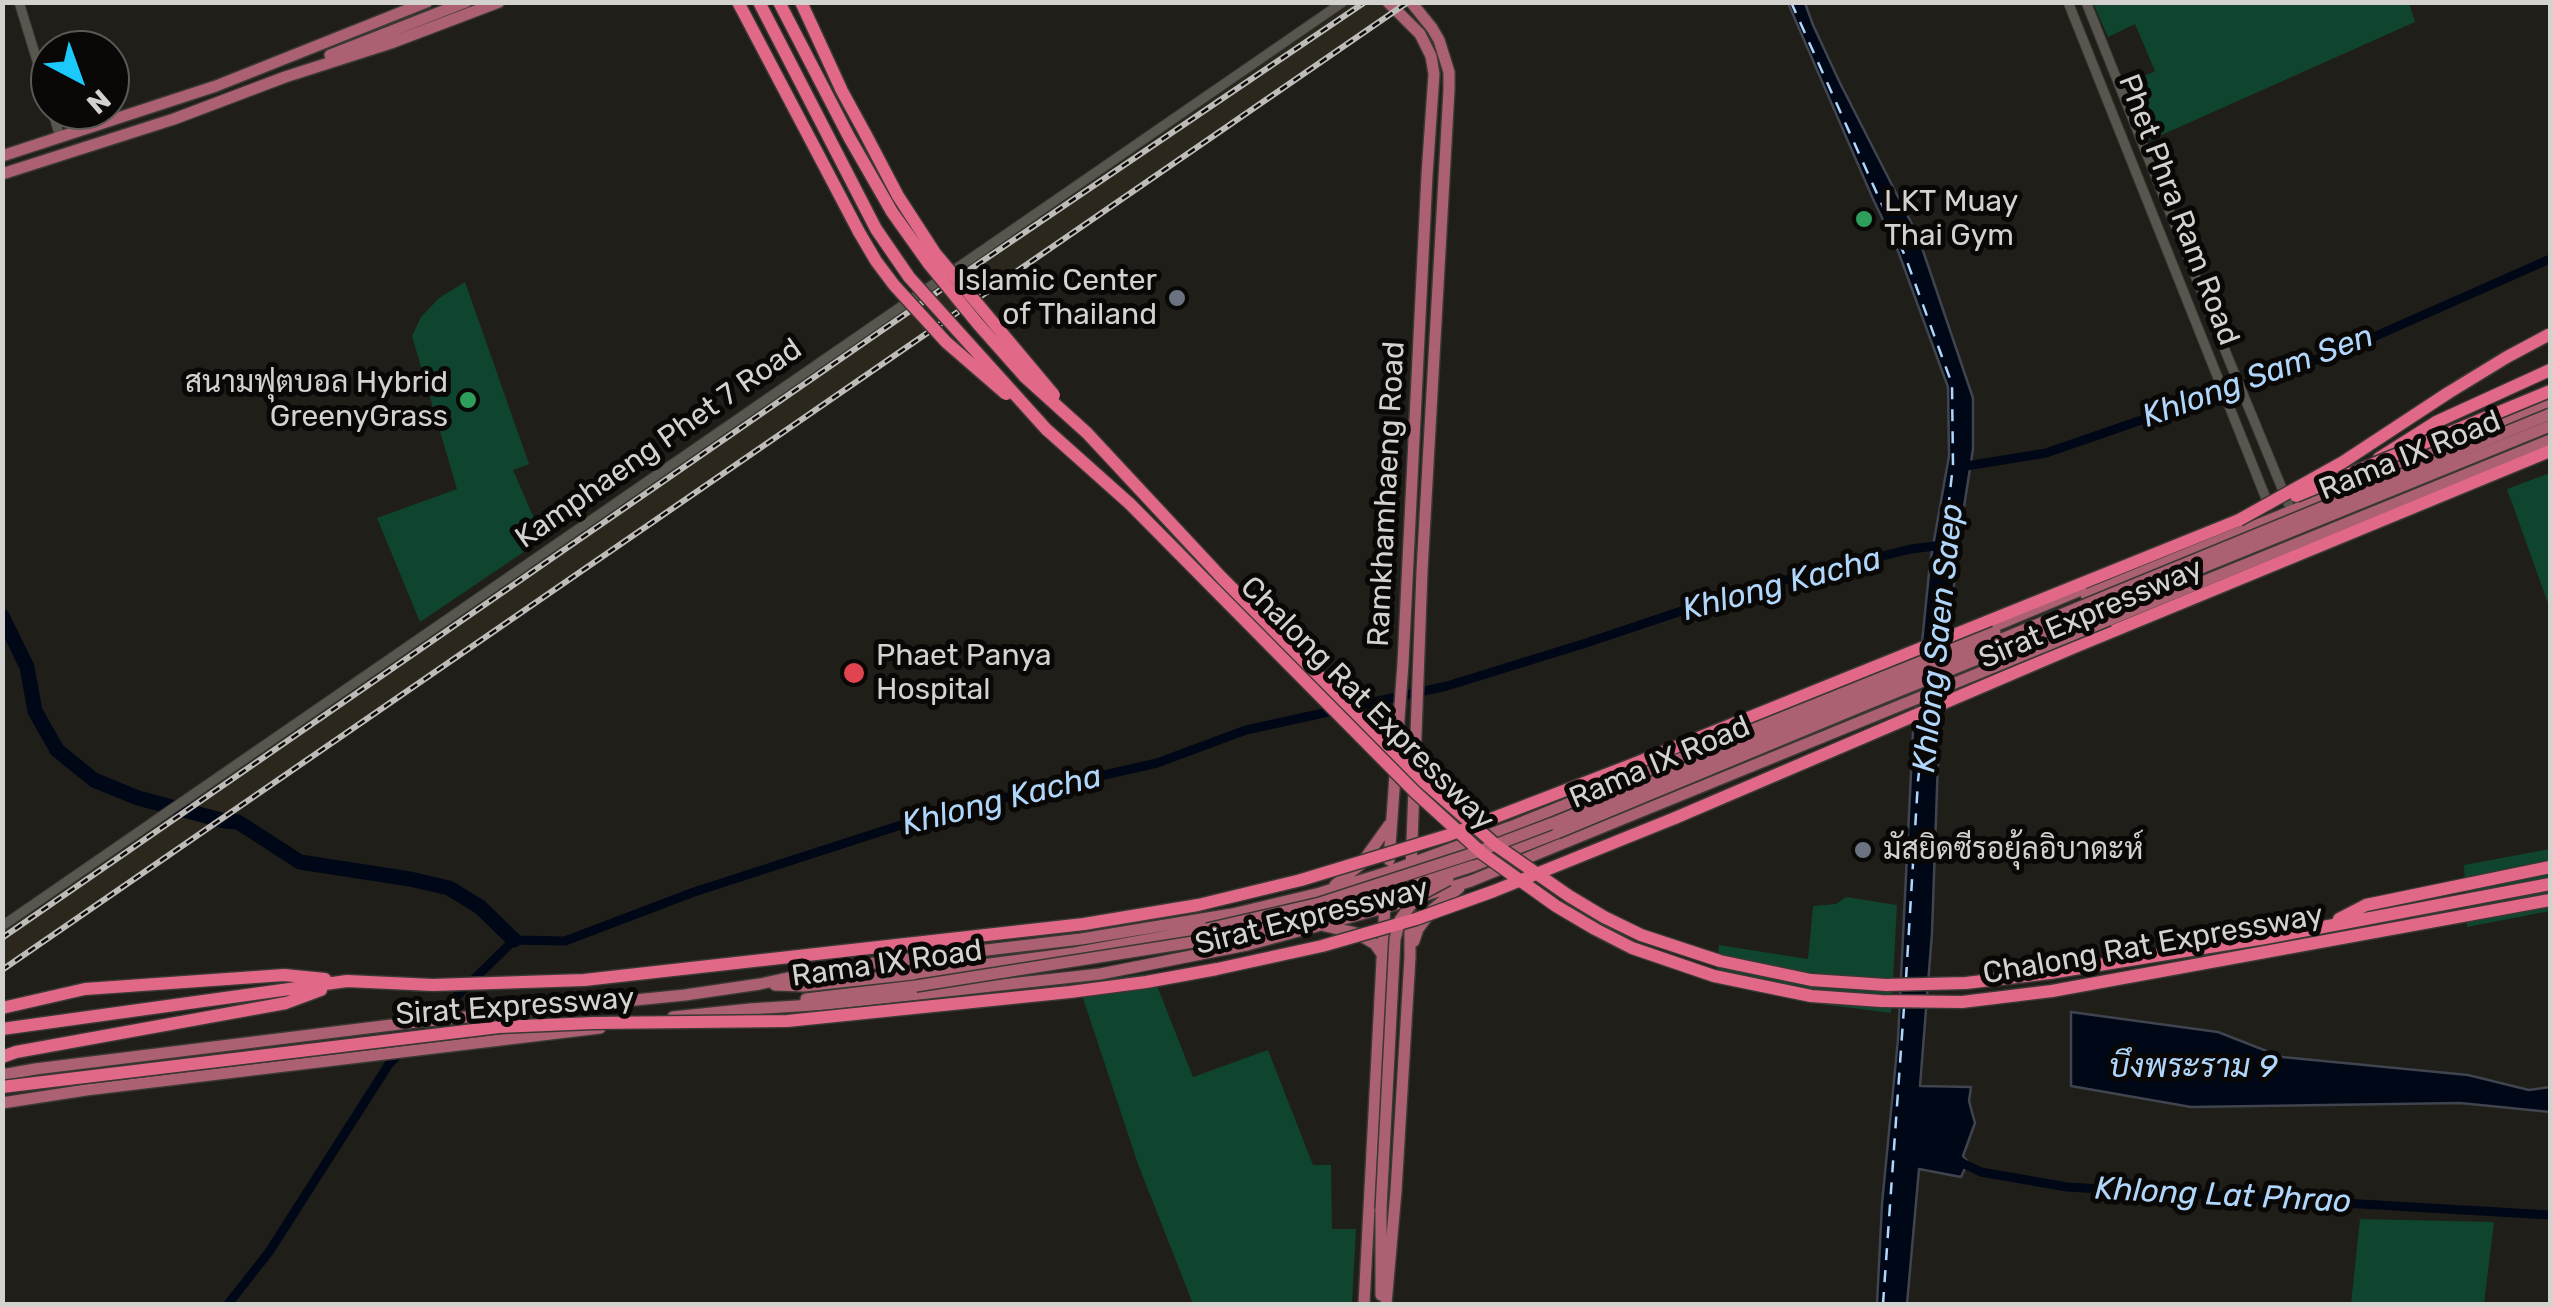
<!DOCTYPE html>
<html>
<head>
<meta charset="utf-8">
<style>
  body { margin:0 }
  #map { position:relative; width:2553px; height:1307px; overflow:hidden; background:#201e19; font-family:Rubik,sans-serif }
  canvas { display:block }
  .frame { position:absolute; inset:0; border:5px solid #d3d2ce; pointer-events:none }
  .north { position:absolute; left:30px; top:30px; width:100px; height:100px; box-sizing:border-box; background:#090806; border:2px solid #5a5956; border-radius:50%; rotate:139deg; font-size:28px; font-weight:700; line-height:40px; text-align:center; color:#d3d2ce }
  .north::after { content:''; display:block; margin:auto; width:35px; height:45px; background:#1bc9fc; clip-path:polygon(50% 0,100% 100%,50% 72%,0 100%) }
</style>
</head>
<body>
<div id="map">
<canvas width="2553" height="1307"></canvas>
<div class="frame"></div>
<div class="north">N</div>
</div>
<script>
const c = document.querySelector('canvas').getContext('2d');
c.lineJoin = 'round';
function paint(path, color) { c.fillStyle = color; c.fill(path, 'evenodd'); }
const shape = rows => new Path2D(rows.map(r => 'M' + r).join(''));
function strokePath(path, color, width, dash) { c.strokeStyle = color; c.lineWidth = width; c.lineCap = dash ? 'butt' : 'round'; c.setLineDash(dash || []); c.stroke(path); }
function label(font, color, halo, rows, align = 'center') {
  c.font = font + ' Rubik,Sarabun,sans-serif'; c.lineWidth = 10; c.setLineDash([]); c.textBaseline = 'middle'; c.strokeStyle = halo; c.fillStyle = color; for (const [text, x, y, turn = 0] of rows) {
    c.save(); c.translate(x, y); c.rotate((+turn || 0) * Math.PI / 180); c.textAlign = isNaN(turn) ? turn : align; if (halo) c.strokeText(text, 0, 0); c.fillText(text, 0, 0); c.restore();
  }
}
paint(shape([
  [1352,3,1412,3,3,972,3,927]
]), '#2c271c');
paint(shape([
  [2093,3,2409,3,2415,22,2148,141,2126,84,2155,71,2135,24,2108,37],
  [465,282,529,464,513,470,543,539,420,622,377,518,457,489,412,336,421,317,439,298],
  [2550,473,2550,609,2507,489],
  [2550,849,2550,911,2467,927,2464,865],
  [1846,897,1897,905,1891,1013,1805,1002,1716,984,1719,945,1808,959,1813,906,1836,904],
  [1152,973,1193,1077,1268,1050,1313,1165,1331,1165,1332,1229,1356,1229,1352,1304,1193,1304,1138,1164,1078,983],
  [2360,1219,2494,1222,2484,1304,2351,1304]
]), '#0f442e');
const water = shape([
  [1788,3,1805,3,1813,25,1840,83,1918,236,1973,398,1973,449,1958,546,1939,731,1932,933,1920,1086,1971,1087,1969,1101,1975,1123,1963,1156,1968,1162,1961,1177,1919,1169,1907,1304,1877,1304,1882,1204,1898,1039,1913,732,1930,563,1949,456,1948,387,1898,251,1873,199,1788,3],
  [2071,1012,2218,1032,2282,1057,2468,1075,2529,1090,2550,1087,2550,1112,2460,1103,2191,1107,2071,1086,2071,1012]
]);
paint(water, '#000717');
strokePath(water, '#3f444e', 2.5);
strokePath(shape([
  [1960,467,2046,453,2344,350,2550,259],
  [414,1038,514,940,565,941,694,892,938,813,1157,763,1246,730,1447,686,1586,643,1744,590,1911,549,1943,545],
  [1958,1161,1981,1172,2067,1187,2550,1215],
  [228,1304,269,1252,389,1064,400,1053]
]), '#000717', 9);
strokePath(shape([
  [2,616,27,667,35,711,57,750,94,780,138,798,225,821,238,822,300,862,410,879,449,888,480,907,514,940]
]), '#000717', 15);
strokePath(shape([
  [1791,2,1905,256,1952,384,1953,465,1934,635],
  [1906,979,1918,781,1925,718],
  [1883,1304,1904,1007]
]), '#b0d7fb', 2.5, [12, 10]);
const minor = shape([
  [19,2,50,103],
  [2068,2,2269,506],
  [2086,2,2222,343,2293,515],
  [52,110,60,137],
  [2,926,1343,2]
]);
const major = shape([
  [1388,2,1420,34,1431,56,1434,74,1427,175,1403,663,1389,860],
  [330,55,466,2],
  [2,156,216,86,427,2],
  [2,174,174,119,285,77,391,43,499,2],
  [2086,595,2550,405],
  [2109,620,2550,440],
  [1983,631,2081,590],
  [1473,866,1557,833],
  [1335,885,1361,864,1389,825],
  [1410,896,1422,571,1449,90,1449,72,1439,40,1432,28,1411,2],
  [1325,926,1356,933,1375,944,1382,954],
  [1414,941,1418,929,1433,909,1459,888],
  [775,985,804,986,913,974,1074,953,1207,929],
  [806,999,916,986],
  [673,1017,750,1009,828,1004,1100,974,1247,945,1384,908,1471,881,1752,766],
  [2,1075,35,1069,416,1022,685,995,760,984,832,968,1081,939,1232,914,1320,893,1388,872,1510,827,1734,737],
  [2,1103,86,1090,600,1028],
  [1381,1295,1381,1209],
  [1364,1304,1385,903],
  [1386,1304,1396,1191,1410,957,1410,914]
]);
const highway = shape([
  [738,2,859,232],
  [801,2,842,91,866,135],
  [1046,429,1130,504],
  [2379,458,2436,422,2550,370],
  [2329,496,2359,473],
  [1636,763,2239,520],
  [1675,818,2077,646,2550,451],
  [2339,919,2366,905,2550,867],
  [2050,973,2265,938,2550,884],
  [2052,991,2550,900],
  [2,1008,85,989,284,975,325,979],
  [2,1029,347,981,433,985,584,980,1084,924,1198,905,1301,880],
  [2,1057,16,1052,286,1003,321,990]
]);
strokePath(minor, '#3a3835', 11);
strokePath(major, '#3a3835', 14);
strokePath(highway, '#3a3835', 15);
strokePath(minor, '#595650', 9);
strokePath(major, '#ab6171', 11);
strokePath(highway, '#e16987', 12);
const rail = shape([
  [2,938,978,264,1365,2],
  [2,970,1408,2]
]);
strokePath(rail, '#bdbcb8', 6);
strokePath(rail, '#090806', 2.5, [8]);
const majorBridge = shape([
  [1734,737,1995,632],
  [1752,766,2109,620],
  [1557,833,1867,704,2550,426],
  [1207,929,1320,903,1474,853,1553,823,2550,414],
  [916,986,1244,934,1323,915,1473,866],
  [1381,1209,1395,939,1400,920,1410,906,1424,893,1448,880]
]);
const highwayBridge = shape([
  [759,2,876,229,909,277,1046,429],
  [779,2,849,137,892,212,929,264,978,324,1025,377,1087,433,1222,578,1424,782,1497,846,1569,896,1604,917,1641,935,1720,961,1811,980,1886,985,1966,983,2050,973],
  [866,135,898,196,935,253,1054,395],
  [859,232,876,261,894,285,946,342,1006,394],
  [2296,496,2550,391],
  [1130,504,1415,792,1483,854,1556,906,1595,929,1632,948,1714,976,1811,996,1881,1001,1962,1002,2052,991],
  [2239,520,2343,462,2448,393,2507,357,2550,334],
  [1301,880,1449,835,1636,763],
  [2,1087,499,1027,593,1023,787,1021,1070,992,1146,982,1217,969,1322,946,1416,919,1494,891,1675,818]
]);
strokePath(majorBridge, '#3a3835', 14, []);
strokePath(highwayBridge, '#3a3835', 15, []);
strokePath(majorBridge, '#ab6171', 11);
strokePath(highwayBridge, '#e16987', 12);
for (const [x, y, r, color] of [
  [1864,219,10,"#2e9e5b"],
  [1177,298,10,"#6b7280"],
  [468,400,10,"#2e9e5b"],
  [854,673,12,"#e0444e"],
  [1863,850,10,"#6b7280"]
]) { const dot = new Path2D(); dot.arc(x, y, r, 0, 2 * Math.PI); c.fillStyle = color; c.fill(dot); strokePath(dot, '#090806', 4); }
label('30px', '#d3d2ce', '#090806', [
  ["LKT Muay",1884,202],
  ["Thai Gym",1884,236],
  ["Islamic Center",1157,281,"right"],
  ["of Thailand",1157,315,"right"],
  ["สนามฟุตบอล Hybrid",448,383,"right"],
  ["GreenyGrass",448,417,"right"],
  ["Phaet Panya",876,656],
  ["Hospital",876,690],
  ["มัสยิดซีรอยุ้ลอิบาดะห์",1883,850]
], 'left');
label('30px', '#d3d2ce', '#090806', [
  ["Phet Phra Ram Road",2178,210,69],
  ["Kamphaeng Phet 7 Road",659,444,-35],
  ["Rama IX Road",2410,456,-22],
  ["Ramkhamhaeng Road",1387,494,-87],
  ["Sirat Expressway",2091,614,-23],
  ["Chalong Rat Expressway",1367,704,45],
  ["Rama IX Road",1660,763,-23],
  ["Sirat Expressway",1312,917,-14],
  ["Chalong Rat Expressway",2153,945,-10],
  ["Rama IX Road",887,964,-8],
  ["Sirat Expressway",515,1007,-4]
]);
label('italic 32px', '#b0d7fb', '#090806', [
  ["Khlong Sam Sen",2258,377,-20],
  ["Khlong Kacha",1782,585,-15],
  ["Khlong Saen Saep",1939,638,-84],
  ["Khlong Kacha",1002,801,-14],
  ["บึงพระราม 9",2193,1068],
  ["Khlong Lat Phrao",2223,1196,3]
]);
</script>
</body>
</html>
